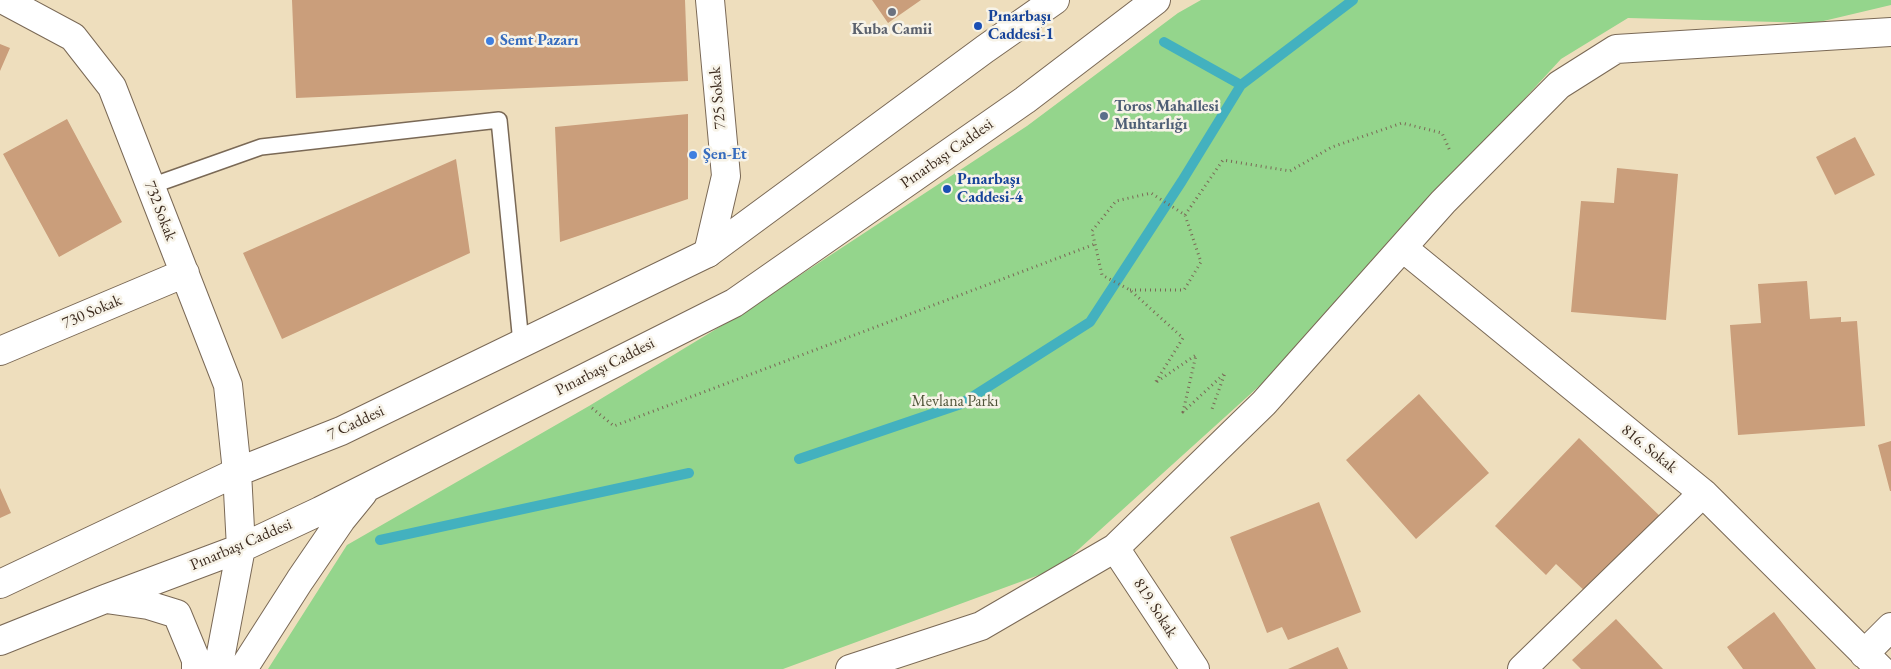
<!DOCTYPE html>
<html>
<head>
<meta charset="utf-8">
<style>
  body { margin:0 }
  canvas { display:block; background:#eedebd }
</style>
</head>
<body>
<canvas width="1891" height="669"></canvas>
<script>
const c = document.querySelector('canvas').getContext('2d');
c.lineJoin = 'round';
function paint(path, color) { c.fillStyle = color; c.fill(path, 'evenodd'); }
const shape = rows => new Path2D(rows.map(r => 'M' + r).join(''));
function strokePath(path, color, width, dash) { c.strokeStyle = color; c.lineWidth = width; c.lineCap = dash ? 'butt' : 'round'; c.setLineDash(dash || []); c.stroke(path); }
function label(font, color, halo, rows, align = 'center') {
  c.font = font + ' "EB Garamond",serif'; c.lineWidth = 5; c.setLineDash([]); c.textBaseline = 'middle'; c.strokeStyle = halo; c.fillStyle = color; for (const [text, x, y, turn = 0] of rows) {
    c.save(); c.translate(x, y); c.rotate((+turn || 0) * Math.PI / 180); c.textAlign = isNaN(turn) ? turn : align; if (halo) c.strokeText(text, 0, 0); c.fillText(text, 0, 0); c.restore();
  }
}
paint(shape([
  [1201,0,1891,0,1891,5,1815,23,1628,18,1561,59,1267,379,1058,568,783,669,268,669,347,545,589,406,741,314,1027,126,1178,13]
]), '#94d58c');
strokePath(shape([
  [1164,42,1241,85],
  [799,459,961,404,1090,322,1182,181,1241,85,1353,0],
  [380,540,689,473]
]), '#43b1bf', 10);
paint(shape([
  [292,0,685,0,688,81,296,98],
  [872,0,921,0,888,23],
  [0,44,10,48,0,71],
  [688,114,688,199,560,242,555,127],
  [67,119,122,222,59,257,3,154],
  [1855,137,1875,175,1835,195,1816,157],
  [456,159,470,253,282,339,243,253],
  [1617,168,1678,174,1666,320,1571,312,1581,201,1614,203],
  [1807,281,1810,319,1841,317,1841,322,1857,321,1865,426,1738,435,1730,325,1761,323,1758,284],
  [1419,394,1489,473,1416,539,1346,460],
  [1579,438,1663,519,1589,595,1556,564,1546,575,1495,526],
  [1891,441,1891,491,1890,491,1878,445],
  [0,488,11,513,0,518],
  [1319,502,1361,612,1288,640,1282,627,1267,633,1230,537],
  [1774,612,1816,669,1743,669,1727,647],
  [1616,619,1663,669,1581,669,1572,660],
  [1338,647,1348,669,1288,669]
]), '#ca9e7b');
const service = shape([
  [151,186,261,147,499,120,521,343]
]);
const minor = shape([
  [4,0,73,37,112,87,228,385,237,472],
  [1403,248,1703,493,1880,669],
  [708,253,726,176,710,0],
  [0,351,185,273],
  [1115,548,1195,669],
  [1864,654,1891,627],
  [850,669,981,626,1115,548,1264,403,1443,202,1559,85,1616,49,1891,32],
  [1522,669,1703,493]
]);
const tertiary = shape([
  [0,584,237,472,341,431,708,253,985,49,1055,0],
  [106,599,148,605,177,614,196,660,196,669],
  [0,641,105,599,241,548,320,511,734,303,1025,100,1156,0],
  [218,669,241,548,237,472],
  [243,669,300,580,341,520,363,493]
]);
strokePath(service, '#7a6956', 18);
strokePath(minor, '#7a6956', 30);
strokePath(tertiary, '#7a6956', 30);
strokePath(shape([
  [1185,215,1223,160,1290,171,1332,147,1402,123,1442,133,1450,151],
  [1130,290,1184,290,1201,262,1185,215,1151,193,1116,201,1092,231,1102,275,1130,290,1183,338,1155,383,1196,355,1183,412,1225,373,1212,409],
  [592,408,614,426,1095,244]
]), '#7a6956', 3, [1, 4]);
strokePath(service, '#fff', 15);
strokePath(minor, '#fff', 28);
strokePath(tertiary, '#fff', 28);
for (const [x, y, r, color] of [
  [892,12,5,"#6b7280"],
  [978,26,5,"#1a4fb4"],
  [490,41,5,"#3f7fe0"],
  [1104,116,5,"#5c6f8a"],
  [693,155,5,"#3f7fe0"],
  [947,189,5,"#1a4fb4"]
]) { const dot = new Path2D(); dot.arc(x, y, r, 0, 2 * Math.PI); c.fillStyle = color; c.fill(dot); strokePath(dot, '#f7f3e8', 2); }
label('bold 16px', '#164399', '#f7f3e8', [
  ["Pınarbaşı",988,17],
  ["Caddesi-1",988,35],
  ["Pınarbaşı",957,180],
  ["Caddesi-4",957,198]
], 'left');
label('bold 16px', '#5b616d', '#f7f3e8', [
  ["Kuba Camii",892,30]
]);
label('bold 16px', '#366cbe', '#f7f3e8', [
  ["Semt Pazarı",500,41],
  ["Şen-Et",703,155]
], 'left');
label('16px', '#3b2a1e', '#f7f3e8', [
  ["725 Sokak",718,98,-95],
  ["Pınarbaşı Caddesi",947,154,-35],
  ["732 Sokak",160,211,69],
  ["730 Sokak",92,312,-23],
  ["Pınarbaşı Caddesi",605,367,-27],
  ["7 Caddesi",356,423,-25],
  ["816. Sokak",1649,449,39],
  ["Pınarbaşı Caddesi",241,545,-23],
  ["819. Sokak",1155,608,57]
]);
label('bold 16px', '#4e5e75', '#f7f3e8', [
  ["Toros Mahallesi",1114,107],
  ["Muhtarlığı",1114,125]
], 'left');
label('16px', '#51553a', '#f7f3e8', [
  ["Mevlana Parkı",955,402]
]);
</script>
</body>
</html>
